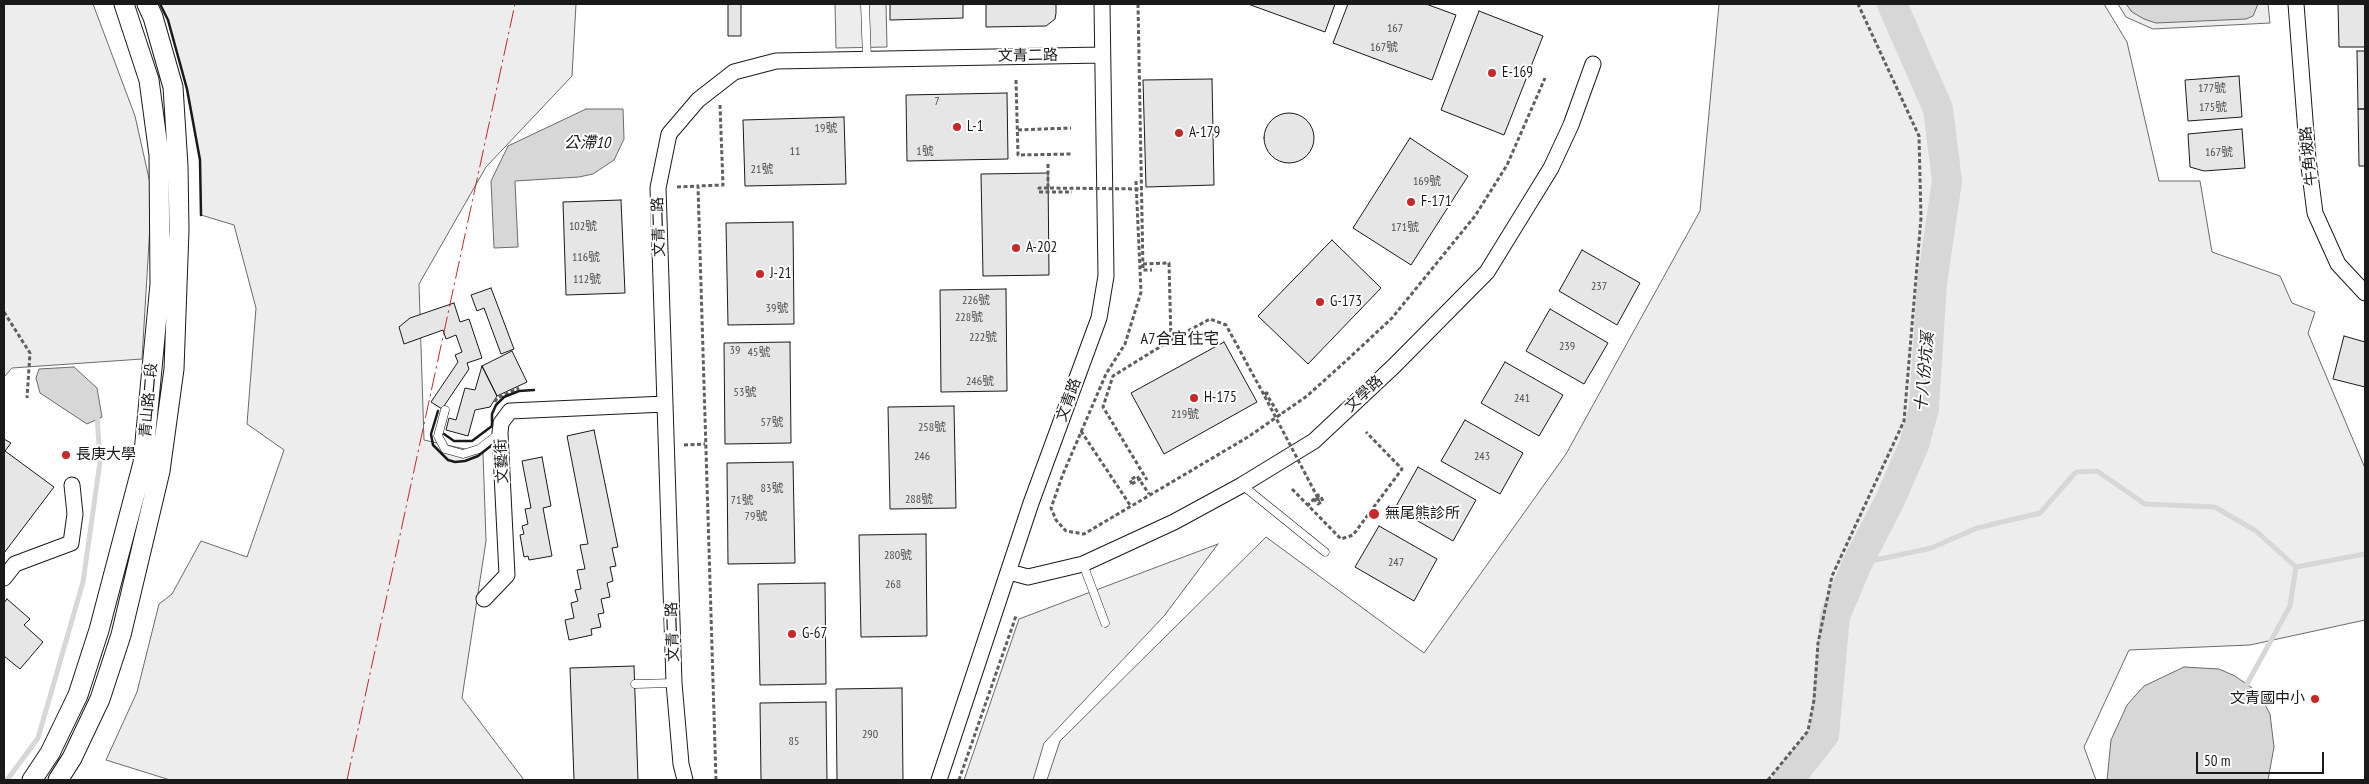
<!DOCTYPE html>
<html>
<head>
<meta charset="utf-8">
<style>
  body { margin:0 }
  #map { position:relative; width:2369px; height:784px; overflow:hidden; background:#fff; font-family:"PT Sans Narrow",sans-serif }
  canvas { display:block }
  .frame { position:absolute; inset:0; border:5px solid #1a1a1a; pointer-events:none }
  .scale { position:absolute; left:2196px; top:752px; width:128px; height:22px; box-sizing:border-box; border:2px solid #1a1a1a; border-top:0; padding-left:6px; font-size:15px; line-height:18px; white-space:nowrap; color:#1a1a1a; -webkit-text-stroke:4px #fff; paint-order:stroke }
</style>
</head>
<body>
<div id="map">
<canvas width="2369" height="784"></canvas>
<div class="frame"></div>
<div class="scale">50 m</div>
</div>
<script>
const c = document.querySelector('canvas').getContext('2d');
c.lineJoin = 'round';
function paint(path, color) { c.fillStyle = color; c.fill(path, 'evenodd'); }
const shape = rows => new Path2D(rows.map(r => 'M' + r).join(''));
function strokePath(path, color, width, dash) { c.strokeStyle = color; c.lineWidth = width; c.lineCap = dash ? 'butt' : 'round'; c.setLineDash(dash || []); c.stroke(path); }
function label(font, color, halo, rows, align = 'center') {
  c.font = font + ' "PT Sans Narrow","Noto Sans TC",sans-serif'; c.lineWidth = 4; c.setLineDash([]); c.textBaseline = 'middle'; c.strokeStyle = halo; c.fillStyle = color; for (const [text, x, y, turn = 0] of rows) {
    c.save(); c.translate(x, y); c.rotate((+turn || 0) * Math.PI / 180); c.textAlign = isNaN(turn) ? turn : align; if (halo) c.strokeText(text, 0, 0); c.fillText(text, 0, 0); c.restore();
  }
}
const built = shape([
  [4,4,93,4,135,116,152,192,142,359,12,368,4,377,4,4],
  [160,4,576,4,572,76,486,167,419,284,424,440,483,453,486,541,462,698,524,780,170,780,106,760,137,692,159,604,172,594,201,541,247,557,284,450,247,424,256,308,234,225,201,215,200,160,187,89,168,20,160,4],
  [835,4,886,4,887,47,836,48,835,4],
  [1719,4,2104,4,2127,42,2159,181,2200,181,2212,252,2280,276,2292,303,2315,312,2308,333,2365,468,2365,620,2250,645,2129,650,2084,747,2096,780,1047,780,1060,741,1266,537,1424,653,1566,454,1700,211,1719,4],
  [2118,4,2268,4,2270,23,2153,29,2126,17,2118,4],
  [1218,544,1164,616,1044,743,1033,780,964,780,1019,619,1218,544]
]);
paint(built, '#ededed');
strokePath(built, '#6a6a6a', 1);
const water = shape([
  [2126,4,2258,4,2253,16,2246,19,2156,23,2144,19,2132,12,2126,4],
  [586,109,623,109,624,139,614,160,593,174,579,177,515,181,518,247,494,248,491,181,508,146,586,109],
  [74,367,97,388,102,417,87,424,40,393,36,378,39,369,74,367],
  [2184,667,2219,669,2235,676,2259,693,2270,714,2274,747,2268,780,2107,780,2111,740,2127,705,2144,686,2184,667]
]);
paint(water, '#d7d7d7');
strokePath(water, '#6a6a6a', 1);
strokePath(shape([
  [1857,564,1931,548,1977,528,2040,513,2076,472,2097,471,2145,504,2215,507,2256,531,2296,567,2365,554],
  [2247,684,2290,606,2296,567],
  [7,780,38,738,83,582,100,462,97,414]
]), '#d7d7d7', 5);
strokePath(shape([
  [1788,780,1824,735,1835,616,1857,564,1890,500,1914,445,1924,408,1932,283,1947,181,1938,109,1892,4]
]), '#d7d7d7', 30);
const building = shape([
  [728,4,741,4,741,36,728,36,728,4],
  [890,4,963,4,963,18,890,20,890,4],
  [986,4,1056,4,1056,13,1055,19,1046,26,986,27,986,4],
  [1248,4,1335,4,1325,32,1248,4],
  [1348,4,1426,4,1456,15,1432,80,1333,43,1348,4],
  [2338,4,2365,4,2365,47,2339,47,2338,4],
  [1479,11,1543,36,1504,135,1441,110,1479,11],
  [2357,51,2365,51,2365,109,2358,109,2357,51],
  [2239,76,2242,117,2188,121,2185,80,2239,76],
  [1212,79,1214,185,1146,187,1143,80,1212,79],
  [1007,93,1008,159,907,161,906,95,1007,93],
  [2358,109,2365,109,2365,166,2359,166,2358,109],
  '1264 138a25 25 0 1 1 50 0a25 25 0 1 1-50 0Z',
  [844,117,846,184,745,186,743,120,844,117],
  [2242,129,2245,168,2204,171,2190,167,2188,134,2242,129],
  [1410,138,1468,176,1411,265,1353,228,1410,138],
  [1048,173,1049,275,983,276,981,174,1048,173],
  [621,200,625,293,566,295,563,202,621,200],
  [793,222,794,324,728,325,726,223,793,222],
  [1332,240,1381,288,1308,364,1258,316,1332,240],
  [1582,250,1640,283,1617,325,1559,291,1582,250],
  [491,288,514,349,501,354,484,308,477,311,471,295,491,288],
  [1006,289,1007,391,941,392,940,290,1006,289],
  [454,303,460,322,469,319,482,358,467,363,469,369,442,409,431,402,458,362,455,355,462,352,456,335,446,339,443,330,404,344,399,327,410,318,454,303],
  [1550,309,1608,343,1584,384,1526,351,1550,309],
  [2344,336,2365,342,2365,387,2333,379,2344,336],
  [790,342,791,443,725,444,724,343,790,342],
  [1224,342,1257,402,1164,454,1131,393,1224,342],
  [512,351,527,382,497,396,482,366,512,351],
  [1505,362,1563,395,1539,436,1481,403,1505,362],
  [482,366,497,396,490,407,475,410,468,436,446,430,449,418,456,420,465,388,475,390,482,366],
  [954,406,956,508,890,509,888,407,954,406],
  [1465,420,1523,453,1500,494,1441,461,1465,420],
  [594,430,618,547,612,548,616,566,610,567,613,581,607,583,610,597,601,599,604,613,598,614,601,627,591,629,592,635,569,640,565,620,574,618,571,603,578,601,575,590,581,589,577,570,585,569,580,545,588,544,567,436,594,430],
  [4,439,11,443,5,451,54,487,4,553,4,439],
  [542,457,551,506,543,508,552,556,529,560,528,556,524,557,520,535,524,534,522,526,528,524,525,509,531,508,522,461,542,457],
  [793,462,795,563,728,564,727,463,793,462],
  [1418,467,1476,500,1453,541,1395,508,1418,467],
  [1379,526,1437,559,1414,601,1355,567,1379,526],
  [926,534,927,636,861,637,859,535,926,534],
  [825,583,826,684,760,685,758,584,825,583],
  [7,599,30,619,24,625,43,642,20,669,4,656,4,603,7,599],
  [634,666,638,780,574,780,570,668,634,666],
  [902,688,903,780,837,780,836,689,902,688],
  [826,702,827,780,761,780,760,703,826,702]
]);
paint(building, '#e6e6e6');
strokePath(building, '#1a1a1a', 1);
const service = shape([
  [865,4,867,59],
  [445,410,438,436,445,449,463,454,479,449,500,433],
  [1242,485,1325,552],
  [1083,564,1105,623],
  [635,684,674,683]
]);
const minor = shape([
  [2296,4,2308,159,2315,213,2338,264,2365,293],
  [1009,572,1028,577,1083,564,1174,522,1242,485,1314,441,1394,366,1487,272,1551,168,1571,125,1593,64],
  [4,578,15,564,71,543,75,514,72,485],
  [484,599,507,575,500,433,501,423,510,411,665,404],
  [685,780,681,764,674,683,658,188,669,134,698,100,734,72,776,61,1102,55],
  [939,780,1031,503,1099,318,1106,276,1102,4]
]);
const tertiary = shape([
  [32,780,50,753,78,695,99,630,143,463,160,284,159,155,149,80,124,4],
  [58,780,72,758,100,699,121,635,160,471,174,369,179,230,178,166,173,87,153,17,147,4]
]);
strokePath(service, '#1a1a1a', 9);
strokePath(minor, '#1a1a1a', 17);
strokePath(tertiary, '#1a1a1a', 21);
strokePath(shape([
  [1138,4,1143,270,1152,270],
  [1016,80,1018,155,1072,154],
  [1018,130,1071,128],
  [1136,181,1141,292,1125,344,1106,374,1063,474,1051,508,1056,520,1066,531,1084,534,1248,437,1307,396,1347,360,1392,318,1475,216,1507,165,1545,78],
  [677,187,698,186],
  [1048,188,1039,188,1039,192,1072,192],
  [1143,264,1169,263,1171,340,1113,376,1103,407,1147,480],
  [4,312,30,353,27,398],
  [1171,340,1210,319,1226,325,1264,395],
  [1265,392,1280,416],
  [495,402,497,398,519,388],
  [1081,431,1130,505],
  [684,445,705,444],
  [1132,484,1130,480,1137,476,1149,494],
  [1292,489,1341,539,1353,535,1402,469,1366,432],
  [1307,506,1316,497,1319,500,1318,495,1321,497,1323,501,1318,504,1314,499],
  [716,780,698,186,723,185,720,105],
  [959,780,1016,616],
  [1768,780,1808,731,1814,700,1818,643,1832,576,1904,421,1921,218,1919,136,1858,4]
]), '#5f5f5f', 3, [4, 2.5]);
strokePath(service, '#fff', 8);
strokePath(minor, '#fff', 15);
strokePath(tertiary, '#fff', 19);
strokePath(shape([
  [1048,164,1048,188,1142,189],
  [1268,394,1267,393,1264,395,1319,500],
  [1132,484,1143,477]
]), '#5f5f5f', 3, [4, 2.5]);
strokePath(shape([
  [160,4,168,20,187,89,200,160,201,215],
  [438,411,431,434,433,445,448,460,455,462,465,461,478,456,492,445],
  [444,434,454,441,472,441,492,426,492,414,496,405,504,397,519,391,534,390]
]), '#1a1a1a', 2.5);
strokePath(shape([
  [347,780,515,4]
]), '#c62828', 1, [18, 4, 2.5, 4]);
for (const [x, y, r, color] of [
  [1492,73,5,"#c62828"],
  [957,127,5,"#c62828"],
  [1179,133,5,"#c62828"],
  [1411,202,5,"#c62828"],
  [1016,248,5,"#c62828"],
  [760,274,5,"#c62828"],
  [1320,302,5,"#c62828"],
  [1194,398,5,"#c62828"],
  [66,455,5,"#c62828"],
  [1374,514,6,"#c62828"],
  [792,634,5,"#c62828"],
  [2315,699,5,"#c62828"]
]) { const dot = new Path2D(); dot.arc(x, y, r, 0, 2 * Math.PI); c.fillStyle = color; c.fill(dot); strokePath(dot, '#fff', 2); }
label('12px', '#4d4d4d', null, [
  ["167",1395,29],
  ["167號",1384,48],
  ["177號",2212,89],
  ["7",937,102],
  ["175號",2213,108],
  ["19號",826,129],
  ["11",795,152],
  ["1號",925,152],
  ["167號",2219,153],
  ["21號",762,170],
  ["169號",1427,182],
  ["102號",583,227],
  ["171號",1405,228],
  ["116號",586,258],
  ["112號",587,280],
  ["237",1599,287],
  ["226號",976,301],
  ["39號",777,309],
  ["228號",969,318],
  ["222號",983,338],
  ["239",1567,347],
  ["39",735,351],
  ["45號",759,353],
  ["246號",980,382],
  ["53號",745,393],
  ["241",1522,399],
  ["219號",1185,415],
  ["57號",772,423],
  ["258號",932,428],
  ["246",922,457],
  ["243",1482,457],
  ["83號",772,489],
  ["288號",919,500],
  ["71號",742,501],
  ["79號",756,517],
  ["280號",898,556],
  ["247",1396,563],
  ["268",893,585],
  ["290",870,735],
  ["85",794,742]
]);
label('15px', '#1a1a1a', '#fff', [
  ["文青二路",1028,56,-1],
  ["牛角坡路",2309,156,-96],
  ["文青二路",659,227,-92],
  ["文學路",1364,394,-43],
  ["青山路二段",149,400,-85],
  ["文青路",1069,400,-70],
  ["文藝街",502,461,-93],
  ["文青二路",673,632,-92]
]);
label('15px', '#1a1a1a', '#fff', [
  ["E-169",1502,73],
  ["L-1",967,127],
  ["A-179",1189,133],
  ["F-171",1421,202],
  ["A-202",1026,248],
  ["J-21",770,274],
  ["G-173",1330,302],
  ["H-175",1204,398],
  ["長庚大學",76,455],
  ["無尾熊診所",1385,514],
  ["G-67",802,634],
  ["文青國中小",2305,699,"right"]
], 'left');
label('italic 16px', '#1a1a1a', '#fff', [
  ["公滯10",587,143],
  ["十八份坑溪",1925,372,-85]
]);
label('16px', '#1a1a1a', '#fff', [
  ["A7合宜住宅",1180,339]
]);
</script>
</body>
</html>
